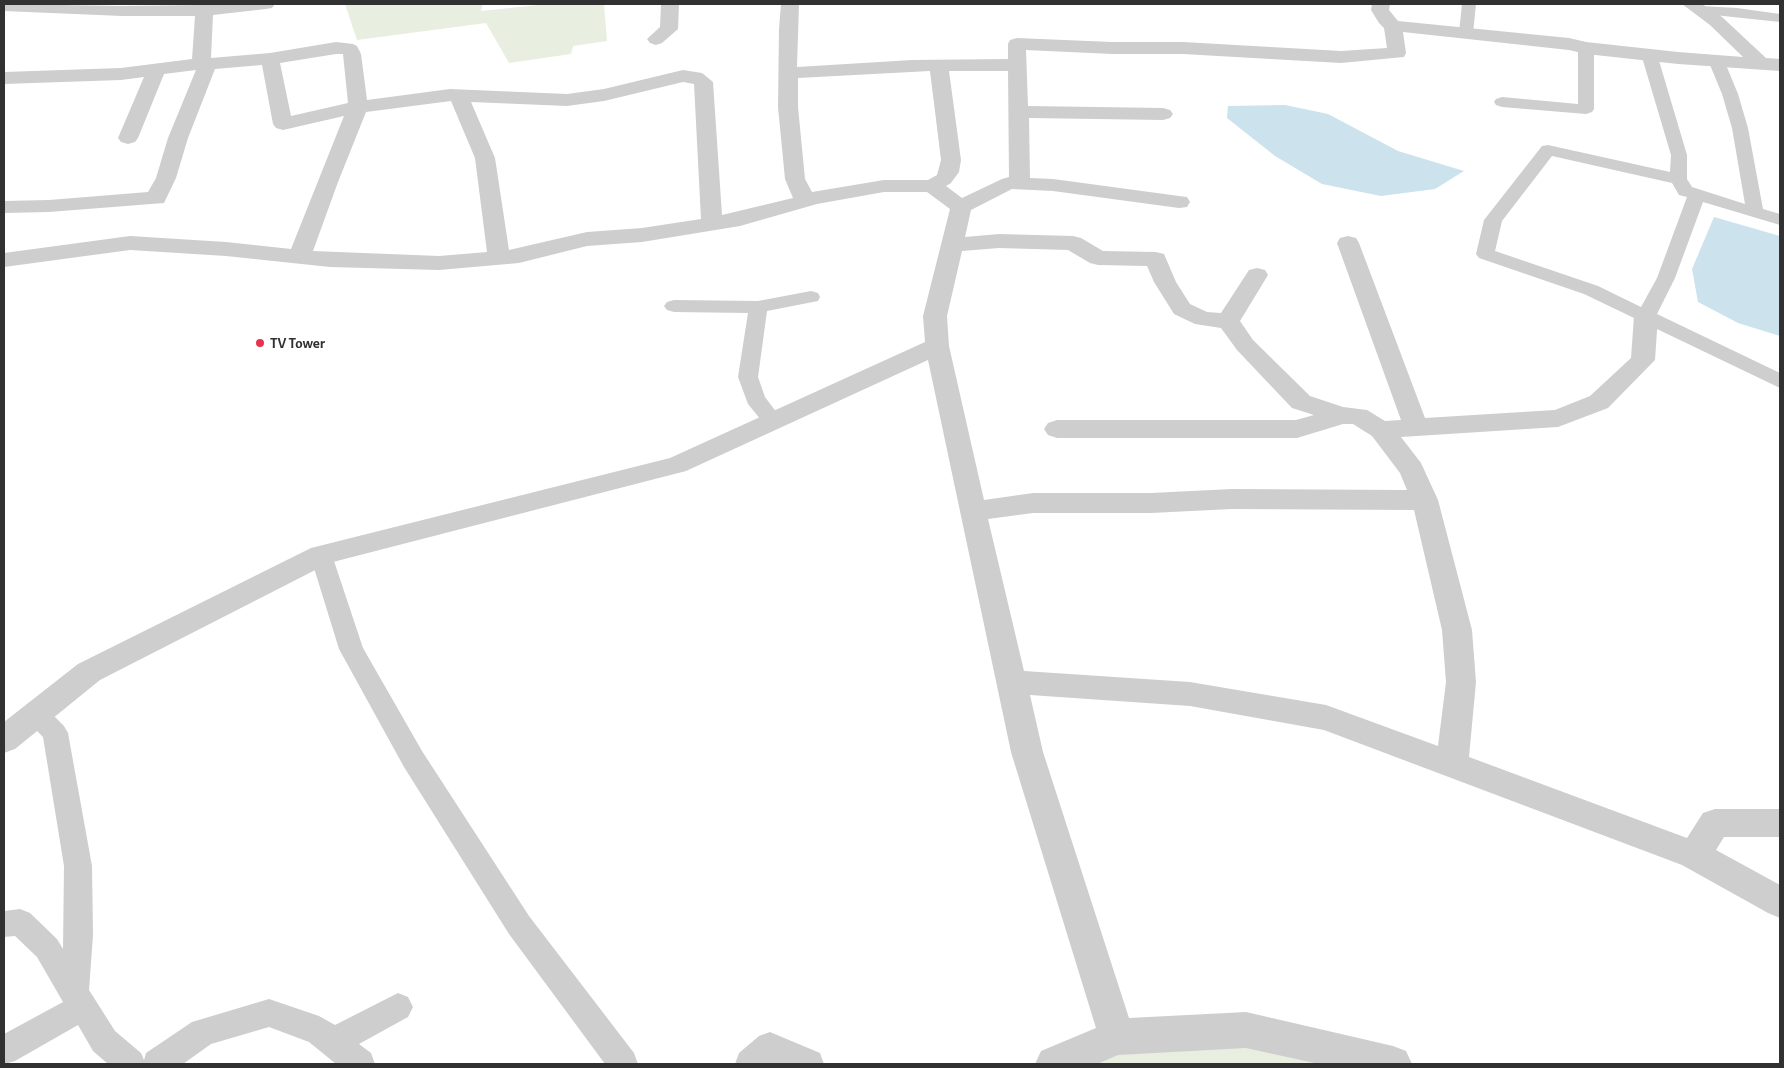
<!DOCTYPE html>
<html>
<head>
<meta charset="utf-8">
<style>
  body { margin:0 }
  #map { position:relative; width:1784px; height:1068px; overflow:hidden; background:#fff; font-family:"Alegreya Sans",sans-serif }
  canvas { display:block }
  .frame { position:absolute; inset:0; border:5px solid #313131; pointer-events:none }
</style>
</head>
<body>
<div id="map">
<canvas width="1784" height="1068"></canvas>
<div class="frame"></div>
</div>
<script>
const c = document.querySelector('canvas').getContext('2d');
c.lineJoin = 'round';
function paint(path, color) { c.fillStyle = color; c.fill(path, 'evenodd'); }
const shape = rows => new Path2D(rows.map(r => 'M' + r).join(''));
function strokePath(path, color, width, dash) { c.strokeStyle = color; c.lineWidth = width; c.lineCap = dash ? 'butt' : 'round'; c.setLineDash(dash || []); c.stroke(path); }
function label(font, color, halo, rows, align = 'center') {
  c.font = font + ' "Alegreya Sans",sans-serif'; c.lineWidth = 5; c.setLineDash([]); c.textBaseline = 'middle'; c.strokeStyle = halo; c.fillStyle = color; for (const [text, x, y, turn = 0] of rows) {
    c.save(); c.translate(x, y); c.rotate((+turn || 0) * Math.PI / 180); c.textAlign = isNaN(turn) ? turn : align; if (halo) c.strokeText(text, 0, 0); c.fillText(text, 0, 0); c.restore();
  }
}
paint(shape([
  [345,4,483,4,481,11,548,4,604,4,607,41,573,46,571,54,509,63,486,23,357,40],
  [1250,1041,1333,1064,1088,1064,1124,1047]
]), '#e8eee0');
paint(shape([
  [1285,105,1328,114,1398,151,1464,171,1435,189,1381,196,1322,184,1275,156,1227,118,1228,106],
  [1714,217,1780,236,1780,336,1738,323,1698,302,1692,269]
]), '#cce2ed');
paint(shape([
  [1462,4,1476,4,1473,33,1471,36,1466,37,1461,36,1459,33,1462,4],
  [1700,6,1737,8,1780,14,1780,22,1695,13,1693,10,1695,7,1700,6],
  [1586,43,1591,45,1594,48,1594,109,1592,112,1586,114,1502,107,1496,105,1494,102,1496,99,1502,97,1578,104,1578,48,1581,45,1586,43],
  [1649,49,1654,51,1657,54,1687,155,1687,179,1692,187,1745,204,1732,128,1722,94,1708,60,1711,57,1716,55,1721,57,1724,60,1738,94,1748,128,1763,209,1780,214,1780,225,1703,202,1675,278,1657,314,1780,373,1780,388,1584,294,1479,258,1476,254,1484,220,1542,146,1548,145,1670,172,1671,155,1641,54,1644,51,1649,49],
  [1552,156,1672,183,1679,195,1687,197,1657,278,1641,307,1598,286,1495,251,1502,221,1552,156],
  [811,291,818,293,820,297,818,301,767,311,758,377,765,397,783,421,780,426,773,428,766,426,748,404,738,377,748,313,674,312,667,310,664,306,667,302,674,300,758,301,811,291],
  [321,547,329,549,332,555,363,648,422,751,529,916,634,1053,638,1064,605,1064,509,934,404,767,339,649,310,555,313,549,321,547],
  [36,704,45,707,64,726,68,733,92,866,93,935,89,990,115,1031,141,1053,144,1060,146,1053,192,1022,269,999,319,1016,335,1025,398,993,408,997,413,1007,408,1017,359,1044,371,1053,375,1064,336,1064,309,1042,269,1027,211,1044,183,1064,108,1064,93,1051,78,1025,15,1061,4,1064,4,1034,63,1002,37,957,15,936,4,937,4,911,20,909,30,913,57,939,63,949,64,866,43,737,27,721,23,714,27,707,36,704],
  [770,1032,820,1053,824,1064,735,1064,739,1053,759,1036,770,1032]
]), '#cecece');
paint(shape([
  [4,4,122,6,275,4,272,8,266,9,213,15,211,58,270,53,336,42,353,44,357,46,361,54,367,100,450,89,567,94,604,89,683,70,702,73,713,82,722,215,793,198,785,179,778,107,779,29,781,4,799,4,797,67,912,60,1008,59,1008,44,1010,40,1017,38,1112,42,1183,42,1341,51,1387,48,1384,28,1379,23,1371,10,1372,4,1390,4,1389,10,1398,21,1569,38,1586,42,1678,52,1743,57,1710,25,1682,4,1702,4,1722,17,1766,58,1780,59,1780,71,1678,64,1586,54,1569,50,1403,32,1406,53,1404,57,1341,63,1183,54,1112,54,1026,50,1028,106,1163,108,1170,110,1173,114,1170,118,1163,120,1029,118,1030,178,1053,179,1179,196,1187,197,1190,202,1187,207,1179,208,1053,191,1012,189,971,210,965,237,999,234,1073,236,1081,238,1103,251,1156,252,1164,254,1176,282,1190,304,1207,312,1221,313,1249,270,1257,268,1265,270,1268,275,1240,321,1253,340,1310,396,1343,407,1367,410,1385,421,1401,420,1337,243,1340,238,1348,236,1356,238,1359,243,1425,418,1555,410,1590,396,1631,358,1634,316,1638,311,1646,309,1654,311,1658,316,1655,360,1608,408,1558,427,1401,437,1421,463,1438,500,1472,630,1476,682,1469,757,1687,838,1703,813,1715,809,1780,809,1780,837,1724,837,1716,850,1780,885,1780,918,1768,913,1682,865,1324,730,1190,706,1030,695,1043,752,1129,1018,1246,1012,1393,1046,1406,1051,1412,1064,1319,1064,1246,1048,1118,1055,1097,1064,1035,1064,1041,1051,1096,1028,1011,752,928,360,686,471,329,563,100,680,15,749,4,753,4,722,78,664,311,548,670,458,925,342,923,316,950,209,927,192,884,192,817,204,740,226,642,242,587,246,519,263,439,270,330,267,226,256,130,250,4,267,4,253,130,236,226,242,291,249,344,116,283,130,276,128,273,124,262,65,215,69,188,138,176,178,164,203,49,212,4,213,4,201,49,200,148,192,156,178,168,138,196,70,164,74,138,138,135,142,128,144,121,142,118,138,144,77,121,80,4,84,4,72,121,68,192,59,195,16,122,16,4,11,4,4],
  [336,54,343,54,348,103,291,116,280,63,336,54],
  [930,71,941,160,937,175,928,180,884,180,812,192,805,179,798,107,798,78,930,71],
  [949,71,1008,71,1009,177,1002,179,962,198,946,186,951,183,959,172,961,160,949,71],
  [683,82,694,84,701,219,642,228,587,232,509,250,495,158,471,102,567,106,604,101,683,82],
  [451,101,475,158,487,252,439,256,313,251,338,182,366,112,451,101],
  [999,248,1068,250,1090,263,1098,265,1147,266,1154,282,1174,314,1195,324,1221,328,1237,350,1292,408,1314,415,1296,420,1057,420,1048,423,1044,429,1048,435,1057,438,1297,438,1343,424,1353,424,1372,436,1400,473,1407,490,1232,489,1151,493,1033,493,984,500,949,346,947,316,962,251,999,248],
  [1232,509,1414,510,1442,630,1446,682,1438,746,1326,705,1190,682,1024,671,988,519,1033,513,1151,513,1232,509],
  [661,4,679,4,678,29,662,43,656,45,650,43,647,39,660,27,661,4]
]), '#cecece');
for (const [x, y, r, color] of [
  [260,343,5,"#e7344c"]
]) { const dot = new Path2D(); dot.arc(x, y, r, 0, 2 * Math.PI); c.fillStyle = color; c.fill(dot); strokePath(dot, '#fff', 2); }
label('bold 15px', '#313131', '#fff', [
  ["TV Tower",270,343]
], 'left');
</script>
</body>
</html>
